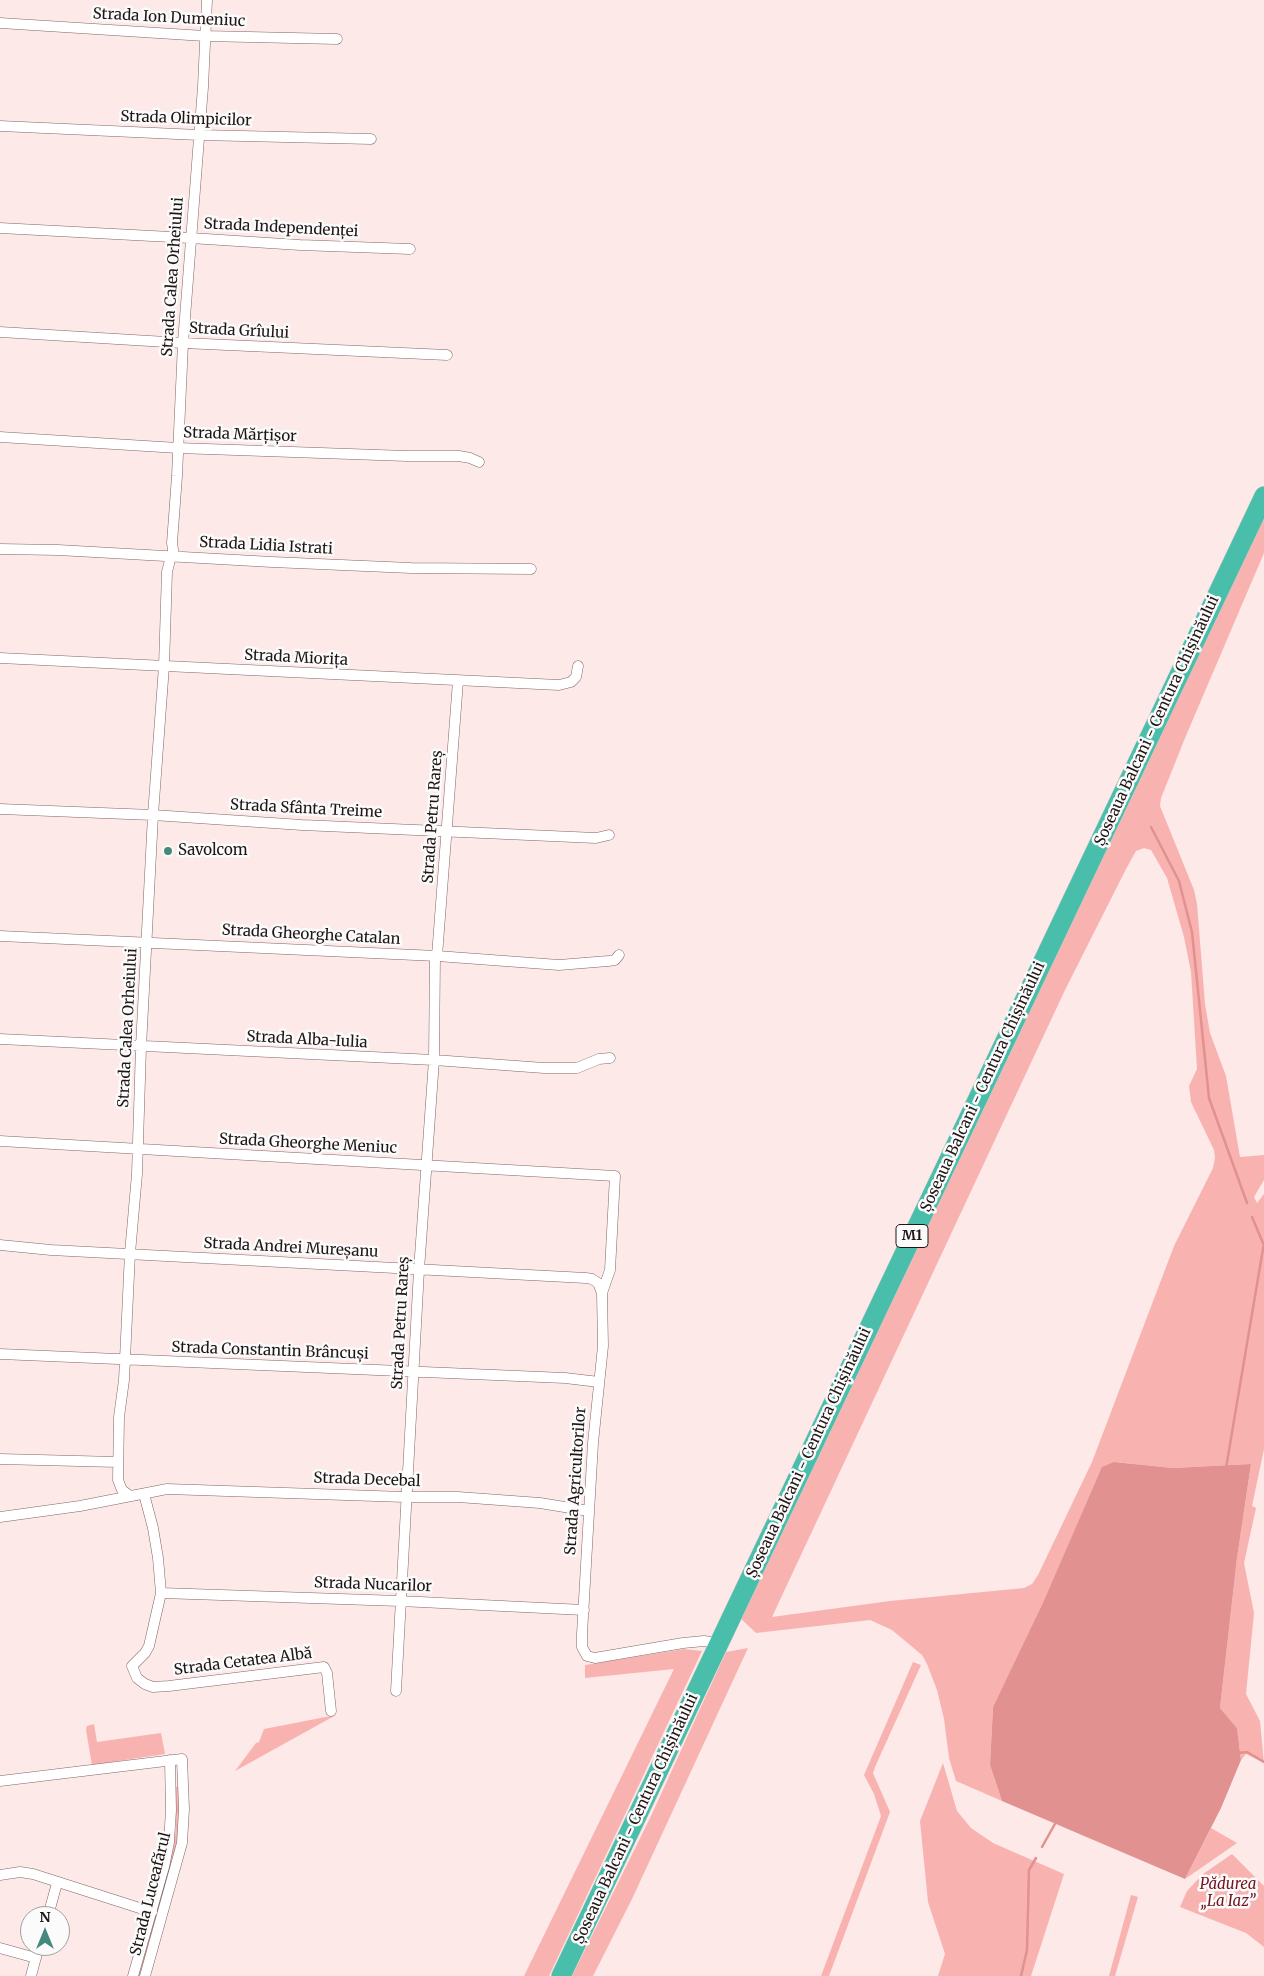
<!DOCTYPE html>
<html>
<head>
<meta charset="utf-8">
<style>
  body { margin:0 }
  #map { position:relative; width:1264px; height:1976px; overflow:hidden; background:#fce9e8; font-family:Merriweather,serif }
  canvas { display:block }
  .north { position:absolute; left:20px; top:1906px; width:50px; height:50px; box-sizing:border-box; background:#fbfbfb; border:1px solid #a39f9f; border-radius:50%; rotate:0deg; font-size:14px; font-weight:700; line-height:20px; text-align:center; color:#201515 }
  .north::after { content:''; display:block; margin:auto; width:18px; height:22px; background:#45897c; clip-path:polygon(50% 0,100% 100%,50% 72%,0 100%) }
</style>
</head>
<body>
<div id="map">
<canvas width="1264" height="1976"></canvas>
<div class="north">N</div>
</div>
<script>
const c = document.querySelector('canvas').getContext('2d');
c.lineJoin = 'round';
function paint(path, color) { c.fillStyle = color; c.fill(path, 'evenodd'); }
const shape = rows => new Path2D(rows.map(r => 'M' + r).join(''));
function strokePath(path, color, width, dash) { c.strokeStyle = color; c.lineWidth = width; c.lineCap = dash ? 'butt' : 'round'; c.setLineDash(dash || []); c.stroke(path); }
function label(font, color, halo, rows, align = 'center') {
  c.font = font + ' Merriweather,serif'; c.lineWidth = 5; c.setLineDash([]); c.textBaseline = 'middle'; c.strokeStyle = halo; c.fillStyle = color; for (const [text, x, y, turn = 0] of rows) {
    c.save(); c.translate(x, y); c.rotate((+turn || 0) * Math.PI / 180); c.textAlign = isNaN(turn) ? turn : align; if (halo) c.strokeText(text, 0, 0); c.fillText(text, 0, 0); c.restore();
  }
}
paint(shape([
  [1264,506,1264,553,1185,738,1161,798,1160,806,1194,890,1197,904,1205,1004,1210,1033,1226,1076,1240,1157,1264,1155,1264,1180,1254,1197,1257,1203,1264,1194,1264,1449,1252,1506,1256,1508,1244,1563,1254,1613,1246,1694,1260,1721,1264,1763,1246,1754,1241,1760,1237,1728,1220,1708,1237,1558,1251,1464,1173,1468,1114,1462,993,1707,990,1765,1002,1801,956,1781,949,1758,944,1719,937,1690,927,1664,922,1655,892,1630,870,1620,756,1633,737,1615],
  [1144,848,1151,850,1167,878,1184,937,1191,972,1197,1069,1189,1086,1191,1102,1214,1150,1215,1158,1213,1168,1174,1246,1092,1462,1038,1575,1032,1584,1024,1588,890,1601,772,1617,1065,990,1126,869,1136,851],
  [748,1648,632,1899,593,1976,572,1976,651,1816,726,1652],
  [684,1649,702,1651,549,1976,524,1976,674,1669,585,1678,585,1665],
  [913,1662,921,1665,875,1767,873,1773,890,1812,829,1976,821,1976,881,1816,874,1794,864,1775],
  [336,1715,235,1771,256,1743,259,1742,264,1729],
  [94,1724,97,1742,161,1733,165,1754,92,1765,86,1730,87,1726],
  [943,1763,957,1811,971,1828,993,1843,1064,1874,1031,1976,938,1976,945,1954,928,1902,920,1821],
  [180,1786,179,1829,174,1863,141,1976,137,1976,173,1848,176,1828,175,1787],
  [1211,1828,1237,1843,1185,1879],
  [1232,1854,1264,1886,1264,1947,1246,1933,1180,1907,1187,1891,1203,1874],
  [1131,1895,1138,1897,1115,1976,1109,1976]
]), '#f8b3b1');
paint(shape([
  [1114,1462,1173,1468,1251,1464,1237,1558,1220,1708,1237,1728,1241,1760,1221,1808,1185,1879,1002,1801,990,1765,993,1707,1043,1603,1102,1467]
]), '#e1918f');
strokePath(shape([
  [1151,827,1179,881,1192,932,1209,1098,1247,1203],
  [1252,1217,1263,1243],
  [1226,1468,1264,1243],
  [1238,1753,1247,1752,1264,1762],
  [1042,1847,1056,1822],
  [1021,1976,1027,1950,1029,1870,1036,1858]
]), '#e1918f', 2.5);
const street = shape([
  [0,23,205,36,337,39],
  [0,126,199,135,371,139],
  [0,228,190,238,300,245,410,249],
  [0,332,183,343,447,355],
  [0,437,178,448,407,456,459,456,470,458,479,462],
  [0,549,58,550,272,562,411,568,531,569],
  [174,556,172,543,177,476,183,343,203,87,207,0],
  [0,658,559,685,571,682,576,677,578,666],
  [0,809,153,815,302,825,596,838,609,835],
  [0,936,437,956,559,965,608,961,615,960,619,955],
  [437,956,458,681],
  [0,1039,434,1060,544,1068,577,1068,599,1059,610,1058],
  [0,1141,615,1176,610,1270,602,1293,603,1346,593,1443,582,1634,582,1647,587,1656,595,1658,683,1643,704,1641,719,1643],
  [0,1245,51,1250,586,1278,592,1279,598,1283,602,1293],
  [0,1354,565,1378,599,1382],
  [0,1459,117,1462],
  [144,1494,153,1528,158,1558,161,1593,149,1646,145,1653,132,1666,137,1678,145,1684,153,1687,169,1686,324,1667,327,1673,331,1711],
  [130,1496,122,1490,118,1480,119,1417,124,1380,130,1253,137,1174,141,1047,153,815,164,666,167,572,171,556],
  [0,1517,80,1506,167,1489,405,1497,458,1497,540,1503,589,1511],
  [161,1593,400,1601,584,1610],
  [396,1691,419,1270,434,1060,435,956],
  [0,1781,182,1759,184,1809,182,1843,145,1976],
  [0,1875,20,1872,33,1874,152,1912],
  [48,1916,57,1883],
  [0,1948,36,1958],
  [31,1976,39,1946],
  [133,1976,164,1867,169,1842,171,1810,170,1760]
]);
const highway = shape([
  [561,1976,1264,496]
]);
strokePath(street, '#816664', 11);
strokePath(highway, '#cecccc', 20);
strokePath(street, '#fff', 10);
strokePath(highway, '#49beaa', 19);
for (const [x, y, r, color] of [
  [168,851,5,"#45897c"]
]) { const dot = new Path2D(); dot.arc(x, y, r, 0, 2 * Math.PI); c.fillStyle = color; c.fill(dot); strokePath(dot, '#fbfbfb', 2); }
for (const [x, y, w] of [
  [912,1236,32]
]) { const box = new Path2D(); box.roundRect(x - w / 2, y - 11.5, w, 23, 4); c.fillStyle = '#fbfbfb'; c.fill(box); strokePath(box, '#201515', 1); }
label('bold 14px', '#201515', null, [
  ["M1",912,1236]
]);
label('15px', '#201515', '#fbfbfb', [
  ["Strada Ion Dumeniuc",169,18,3],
  ["Strada Olimpicilor",186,119,2],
  ["Strada Independenței",281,228,3],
  ["Strada Calea Orheiului",173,277,-86],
  ["Strada Grîului",239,331,3],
  ["Strada Mărțișor",240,435,2],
  ["Strada Lidia Istrati",266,546,3],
  ["Strada Miorița",296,658,3],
  ["Șoseaua Balcani - Centura Chișinăului",1157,721,-65],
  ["Strada Sfânta Treime",306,809,3],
  ["Strada Petru Rareș",433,817,-86],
  ["Strada Gheorghe Catalan",311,935,3],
  ["Strada Calea Orheiului",128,1028,-87],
  ["Strada Alba-Iulia",307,1040,3],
  ["Șoseaua Balcani - Centura Chișinăului",983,1087,-65],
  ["Strada Gheorghe Meniuc",308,1144,3],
  ["Strada Andrei Mureșanu",291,1248,3],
  ["Strada Petru Rareș",401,1323,-87],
  ["Strada Constantin Brâncuși",270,1351,2],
  ["Șoseaua Balcani - Centura Chișinăului",809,1453,-65],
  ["Strada Decebal",367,1480,2],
  ["Strada Agricultorilor",576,1481,-86],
  ["Strada Nucarilor",373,1585,2],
  ["Strada Cetatea Albă",243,1662,-7],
  ["Șoseaua Balcani - Centura Chișinăului",636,1819,-65],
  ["Strada Luceafărul",151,1894,-76]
]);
label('15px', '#201515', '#fbfbfb', [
  ["Savolcom",178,851]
], 'left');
label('italic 15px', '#72141e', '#fbfbfb', [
  ["Pădurea",1228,1885],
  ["„La Iaz”",1228,1902]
]);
</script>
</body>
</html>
